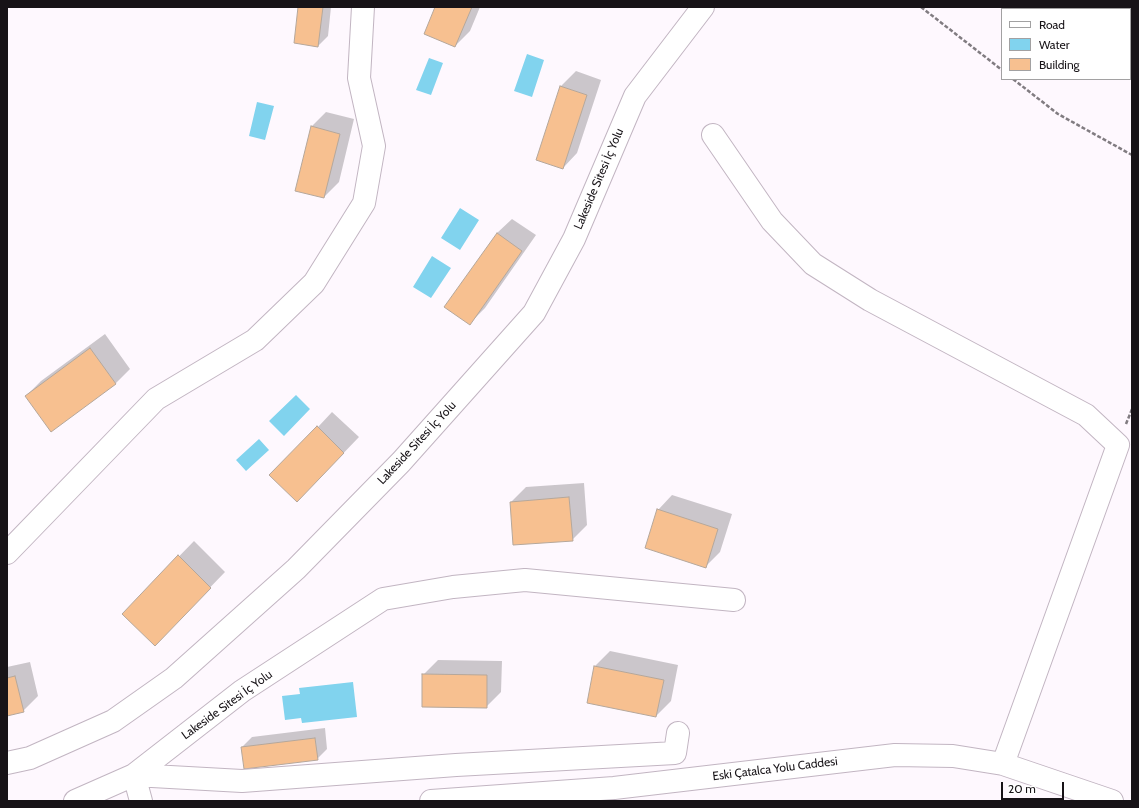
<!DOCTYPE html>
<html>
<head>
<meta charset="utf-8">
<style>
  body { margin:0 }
  #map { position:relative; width:1139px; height:808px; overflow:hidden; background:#fef8fe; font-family:Cabin,sans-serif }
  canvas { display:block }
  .frame { position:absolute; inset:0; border:8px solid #171317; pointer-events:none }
  .legend { position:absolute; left:1001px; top:8px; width:130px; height:72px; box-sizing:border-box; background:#fff; border:1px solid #a2a1a2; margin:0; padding:5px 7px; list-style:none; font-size:12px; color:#171317 }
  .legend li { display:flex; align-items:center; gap:8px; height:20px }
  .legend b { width:20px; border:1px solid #a2a1a2 }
  .scale { position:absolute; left:1001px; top:782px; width:63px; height:18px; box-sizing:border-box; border:2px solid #171317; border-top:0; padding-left:5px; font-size:12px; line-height:14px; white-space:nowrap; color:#171317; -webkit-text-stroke:3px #fff; paint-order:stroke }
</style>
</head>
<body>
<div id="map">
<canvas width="1139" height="808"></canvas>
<div class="frame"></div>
<ul class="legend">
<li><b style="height:5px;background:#fff"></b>Road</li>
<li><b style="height:11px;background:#81d3ee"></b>Water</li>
<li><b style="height:11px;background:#f7c090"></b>Building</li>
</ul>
<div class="scale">20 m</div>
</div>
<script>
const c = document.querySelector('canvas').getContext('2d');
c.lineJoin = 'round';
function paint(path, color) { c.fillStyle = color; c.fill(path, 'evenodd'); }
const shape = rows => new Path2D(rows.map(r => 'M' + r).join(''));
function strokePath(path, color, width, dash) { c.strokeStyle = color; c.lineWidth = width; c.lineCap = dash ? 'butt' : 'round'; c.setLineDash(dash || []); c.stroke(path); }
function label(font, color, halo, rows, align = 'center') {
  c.font = font + ' Cabin,sans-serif'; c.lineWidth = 3; c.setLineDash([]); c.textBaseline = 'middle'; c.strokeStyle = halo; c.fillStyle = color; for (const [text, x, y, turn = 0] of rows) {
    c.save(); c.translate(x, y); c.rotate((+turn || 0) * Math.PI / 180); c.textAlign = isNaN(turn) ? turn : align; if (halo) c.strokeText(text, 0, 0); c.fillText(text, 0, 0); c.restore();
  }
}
paint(shape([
  [527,54,544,60,532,97,514,91],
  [429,58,443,63,431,95,416,90],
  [257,102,274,106,265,140,249,136],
  [460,208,479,220,460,250,441,238],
  [432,256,451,268,431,298,413,287],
  [296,395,310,409,284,436,269,421],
  [259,439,269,450,246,471,236,460],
  [353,682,357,717,302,723,301,718,285,720,282,696,300,694,299,688]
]), '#81d3ee');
paint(shape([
  [299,7,331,7,328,36,318,46],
  [436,7,480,7,470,31,455,46],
  [576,71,601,80,577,153,563,168,561,86],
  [326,112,354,119,339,182,324,197,311,127],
  [512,219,536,235,485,308,470,323,497,233],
  [105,334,130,369,115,384,26,396,41,381],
  [332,412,359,437,312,486,318,427],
  [584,483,587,525,572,540,511,502,526,487],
  [672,495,732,514,720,552,705,567,658,510],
  [194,541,225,572,169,630,123,614],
  [610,651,678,665,671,701,656,716,595,666],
  [438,660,502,661,501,692,486,707,423,675],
  [30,662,38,696,23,711,7,715,7,667],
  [325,728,327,749,317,759,242,747,252,737]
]), '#0003');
const building = shape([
  [298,7,323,7,318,47,294,43,298,7],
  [435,7,472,7,455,47,424,34,435,7],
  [560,86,587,95,563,169,536,160,560,86],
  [311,126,340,134,324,198,295,191,311,126],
  [497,233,522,251,470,325,444,307,497,233],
  [90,348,116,384,51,432,25,396,90,348],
  [317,426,344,453,297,502,269,475,317,426],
  [569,497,573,541,513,545,510,502,569,497],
  [657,509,718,529,706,568,645,548,657,509],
  [178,555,211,588,155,646,122,614,178,555],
  [594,666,664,680,656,717,587,703,594,666],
  [422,674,487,675,487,708,422,707,422,674],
  [15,676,24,712,7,716,7,678,15,676],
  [315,738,318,760,244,769,241,747,315,738]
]);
paint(building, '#f7c090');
strokePath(building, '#b5a79b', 1);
const minor = shape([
  [713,135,772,221,813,264,870,300,1086,415,1118,445,1003,764],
  [7,553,156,399,255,340,314,283,364,203,374,146,359,78,363,7],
  [7,763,30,758,113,721,174,678,296,569,401,462,534,313,574,239,635,96,703,7],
  [75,801,134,775,242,691,383,599,453,587,525,580,734,600],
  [141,801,134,775,242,781,456,765,675,753,678,733],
  [431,801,614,788,895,755,953,756,1003,764,1112,801]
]);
strokePath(minor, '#c2b5c2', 24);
strokePath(shape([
  [921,7,1002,70],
  [1013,79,1058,114,1132,155],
  [1126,424,1132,409]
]), '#817c81', 2.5, [4, 2]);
strokePath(minor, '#fff', 22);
label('12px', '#171317', '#fff', [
  ["Lakeside Sitesi İç Yolu",599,179,-67],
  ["Lakeside Sitesi İç Yolu",417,443,-47],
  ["Lakeside Sitesi İç Yolu",227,705,-36],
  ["Eski Çatalca Yolu Caddesi",775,769,-7]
]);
</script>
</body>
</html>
